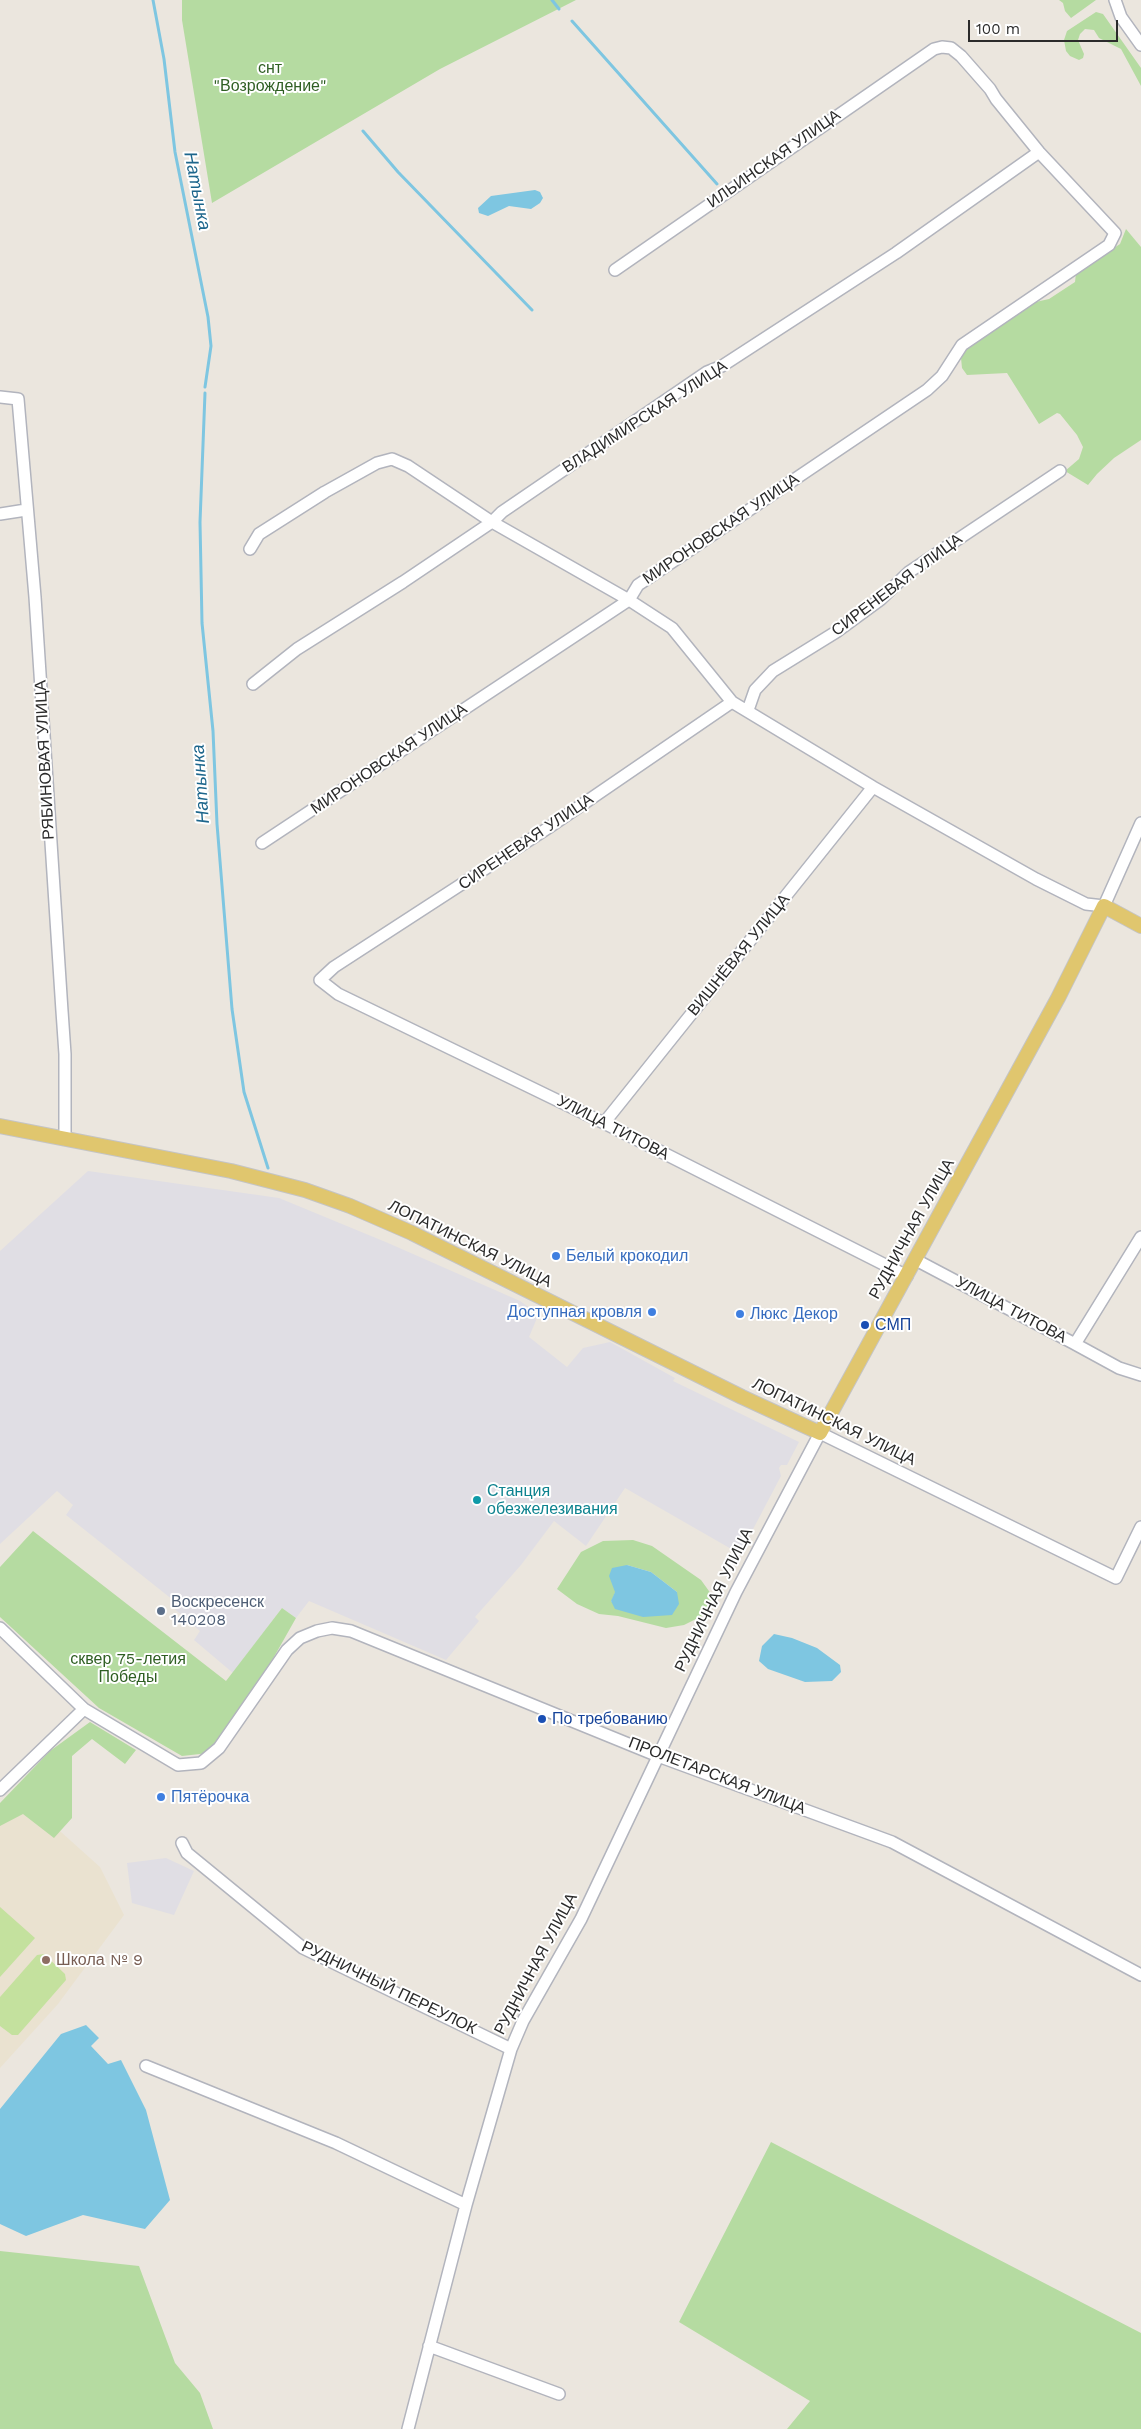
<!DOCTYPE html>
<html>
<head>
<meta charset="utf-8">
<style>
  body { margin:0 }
  #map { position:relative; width:1141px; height:2429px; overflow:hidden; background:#ebe6de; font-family:"Work Sans",sans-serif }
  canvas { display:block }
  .scale { position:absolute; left:968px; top:20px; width:150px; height:22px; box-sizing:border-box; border:2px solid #2b2b2b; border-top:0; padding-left:6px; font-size:15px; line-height:18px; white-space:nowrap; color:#2b2b2b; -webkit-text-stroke:4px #fff; paint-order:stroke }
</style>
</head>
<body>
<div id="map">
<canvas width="1141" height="2429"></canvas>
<div class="scale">100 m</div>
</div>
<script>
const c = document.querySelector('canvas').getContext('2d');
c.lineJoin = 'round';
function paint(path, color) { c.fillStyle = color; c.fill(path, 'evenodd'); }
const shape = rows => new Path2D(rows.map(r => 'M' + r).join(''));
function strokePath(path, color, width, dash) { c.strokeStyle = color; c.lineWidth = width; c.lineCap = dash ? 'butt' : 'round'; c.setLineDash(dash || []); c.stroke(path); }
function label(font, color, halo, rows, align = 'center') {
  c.font = font + ' "Work Sans",sans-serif'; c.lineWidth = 4; c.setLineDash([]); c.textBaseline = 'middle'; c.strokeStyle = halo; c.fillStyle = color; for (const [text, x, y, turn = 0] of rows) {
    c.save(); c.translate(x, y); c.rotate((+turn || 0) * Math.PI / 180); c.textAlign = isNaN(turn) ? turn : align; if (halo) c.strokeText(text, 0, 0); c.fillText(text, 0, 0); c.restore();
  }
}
paint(shape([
  [88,1171,279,1198,388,1243,520,1301,530,1308,537,1318,529,1337,567,1367,583,1348,610,1342,675,1378,673,1381,799,1442,787,1465,781,1465,779,1468,781,1476,740,1554,625,1488,586,1546,554,1521,521,1565,475,1617,479,1621,446,1660,309,1601,296,1618,282,1608,233,1673,194,1640,200,1631,170,1605,173,1600,66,1515,73,1505,57,1491,0,1544,0,1251],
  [166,1858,194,1871,174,1915,132,1903,127,1863]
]), '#e0dee4');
paint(shape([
  [22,1797,100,1867,124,1915,58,2004,0,2068,0,1822]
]), '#eae2d0');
paint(shape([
  [182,0,576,0,440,69,212,203,182,20],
  [1059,0,1096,0,1071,18,1065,11,1063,3],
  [1096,12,1103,14,1141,68,1141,86,1121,49,1099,38,1094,30,1085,29,1080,34,1078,40,1084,54,1083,58,1079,60,1070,56,1066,51,1064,40,1067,31],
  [1126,229,1141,247,1141,440,1114,458,1097,474,1088,485,1065,471,1079,459,1083,447,1077,435,1060,414,1057,413,1039,424,1007,373,967,375,962,368,961,358,964,351,974,341,1031,303,1049,299,1075,282,1076,273,1120,244],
  [33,1531,226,1681,282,1608,296,1618,257,1687,209,1753,182,1756,99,1708,0,1617,0,1567],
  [633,1540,652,1546,701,1580,714,1598,706,1614,684,1625,666,1628,618,1616,599,1614,577,1604,557,1589,581,1552,603,1541],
  [627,1565,651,1572,677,1592,611,1602],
  [90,1722,136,1750,125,1764,92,1739,72,1756,72,1818,54,1838,23,1814,0,1826,0,1803,50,1751],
  [771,2142,1141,2333,1141,2429,787,2429,810,2401,679,2322],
  [0,2251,139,2266,175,2363,200,2393,213,2429,0,2429]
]), '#b5dba1');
paint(shape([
  [0,1907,35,1938,0,1977],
  [44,1954,65,1974,66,1980,18,2035,12,2035,0,2026,0,1997,37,1955]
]), '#c4e19e');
paint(shape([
  [535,190,540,192,543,198,540,203,531,209,509,206,488,216,479,213,478,208,491,196],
  [627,1565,651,1572,677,1592,679,1604,672,1615,643,1617,615,1609,611,1601,615,1592,609,1576,612,1568],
  [774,1634,792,1638,817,1648,840,1665,841,1672,832,1681,805,1682,768,1669,759,1661,762,1646],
  [86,2025,99,2038,91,2046,108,2064,121,2060,146,2110,170,2200,145,2229,83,2215,26,2236,0,2224,0,2109,61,2034]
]), '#7ec6e1');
strokePath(shape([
  [153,0,164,59,175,152,208,317,211,346,205,387],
  [552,0,559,9],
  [572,21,717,184],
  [363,131,398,172,532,310],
  [205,393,200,522,202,623,213,731,217,824,232,1009,244,1092,268,1168]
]), '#7ec6e1', 3);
const minor = shape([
  [1115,0,1121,17,1141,45],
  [0,397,18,399,35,597,62,1011,65,1054,65,1138],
  [0,514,26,510],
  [250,549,259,534,325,492,377,463,392,459,408,466,492,522,629,600,672,628,732,702,873,787,1036,879,1086,904,1104,906,1141,823],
  [253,684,297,649,403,582,492,522,502,512,707,372,722,366,896,253,1039,152],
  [732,702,548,828,334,967,320,980,338,994,604,1123,907,1276],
  [748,710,755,690,773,671,836,632,881,599,909,572,1060,471],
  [262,843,629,600,638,585,927,390,942,376,962,345,1109,245,1115,233,1039,152,996,99,990,89,961,56,951,48,942,47,934,49,615,270],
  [604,1123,873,787],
  [916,1260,1075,1344,1141,1237],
  [1075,1344,1119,1368,1141,1375],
  [0,1628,84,1709,178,1765,201,1763,219,1748,287,1650,300,1638,317,1631,332,1628,351,1631,658,1756,892,1842,1141,1975],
  [0,1790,84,1709],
  [182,1843,187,1853,303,1948,511,2049],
  [146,2066,336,2143,466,2205],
  [429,2346,559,2394],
  [408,2429,466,2205,511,2049,523,2021,581,1919,736,1592,820,1433,1116,1578,1141,1527]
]);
const major = shape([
  [0,1126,231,1171,305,1190,350,1206,412,1233,742,1397,820,1433,1058,998,1104,906,1141,926]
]);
strokePath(minor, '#b2b4bd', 14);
strokePath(major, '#c4c4c4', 16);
strokePath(minor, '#fff', 11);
strokePath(major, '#e0c66e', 14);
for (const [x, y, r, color] of [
  [556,1256,5,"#3f7fe0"],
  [652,1312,5,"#3f7fe0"],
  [740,1314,5,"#3f7fe0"],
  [865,1325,5,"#1a4fb4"],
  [477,1500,5,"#0f9aa8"],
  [161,1611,5,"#5c6f8a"],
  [542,1719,5,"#1a4fb4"],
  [161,1797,5,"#3f7fe0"],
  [46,1960,5,"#8d6e63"]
]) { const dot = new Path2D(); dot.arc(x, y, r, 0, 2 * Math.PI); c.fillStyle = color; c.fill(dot); strokePath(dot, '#fff', 2); }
label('16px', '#2f5f23', '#fff', [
  ["снт",270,68],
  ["\"Возрождение\"",270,86],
  ["сквер 75-летия",128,1659],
  ["Победы",128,1677]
]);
label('16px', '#2b2b2b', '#fff', [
  ["ИЛЬИНСКАЯ УЛИЦА",774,159,-35],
  ["ВЛАДИМИРСКАЯ УЛИЦА",645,417,-33],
  ["МИРОНОВСКАЯ УЛИЦА",721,529,-34],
  ["СИРЕНЕВАЯ УЛИЦА",897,585,-37],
  ["МИРОНОВСКАЯ УЛИЦА",389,759,-34],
  ["РЯБИНОВАЯ УЛИЦА",45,760,-93],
  ["СИРЕНЕВАЯ УЛИЦА",526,842,-34],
  ["ВИШНЁВАЯ УЛИЦА",739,955,-51],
  ["УЛИЦА ТИТОВА",613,1128,27],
  ["РУДНИЧНАЯ УЛИЦА",912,1229,-61],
  ["ЛОПАТИНСКАЯ УЛИЦА",470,1244,26],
  ["УЛИЦА ТИТОВА",1011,1310,28],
  ["ЛОПАТИНСКАЯ УЛИЦА",834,1422,26],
  ["РУДНИЧНАЯ УЛИЦА",714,1600,-64],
  ["ПРОЛЕТАРСКАЯ УЛИЦА",717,1776,21],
  ["РУДНИЧНАЯ УЛИЦА",536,1964,-62],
  ["РУДНИЧНЫЙ ПЕРЕУЛОК",389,1988,26]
]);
label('16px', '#366cbe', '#fff', [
  ["Белый крокодил",566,1256],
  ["Доступная кровля",642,1312,"right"],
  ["Люкс Декор",750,1314],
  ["Пятёрочка",171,1797]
], 'left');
label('16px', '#164399', '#fff', [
  ["СМП",875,1325],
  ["По требованию",552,1719]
], 'left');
label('16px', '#0d838f', '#fff', [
  ["Станция",487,1491],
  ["обезжелезивания",487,1509]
], 'left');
label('16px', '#4e5e75', '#fff', [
  ["Воскресенск",171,1602],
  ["140208",171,1620]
], 'left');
label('16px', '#785e54', '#fff', [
  ["Школа № 9",56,1960]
], 'left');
label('italic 18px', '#1d668c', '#fff', [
  ["Натынка",197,191,79],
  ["Натынка",201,784,-94]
]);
</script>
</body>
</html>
